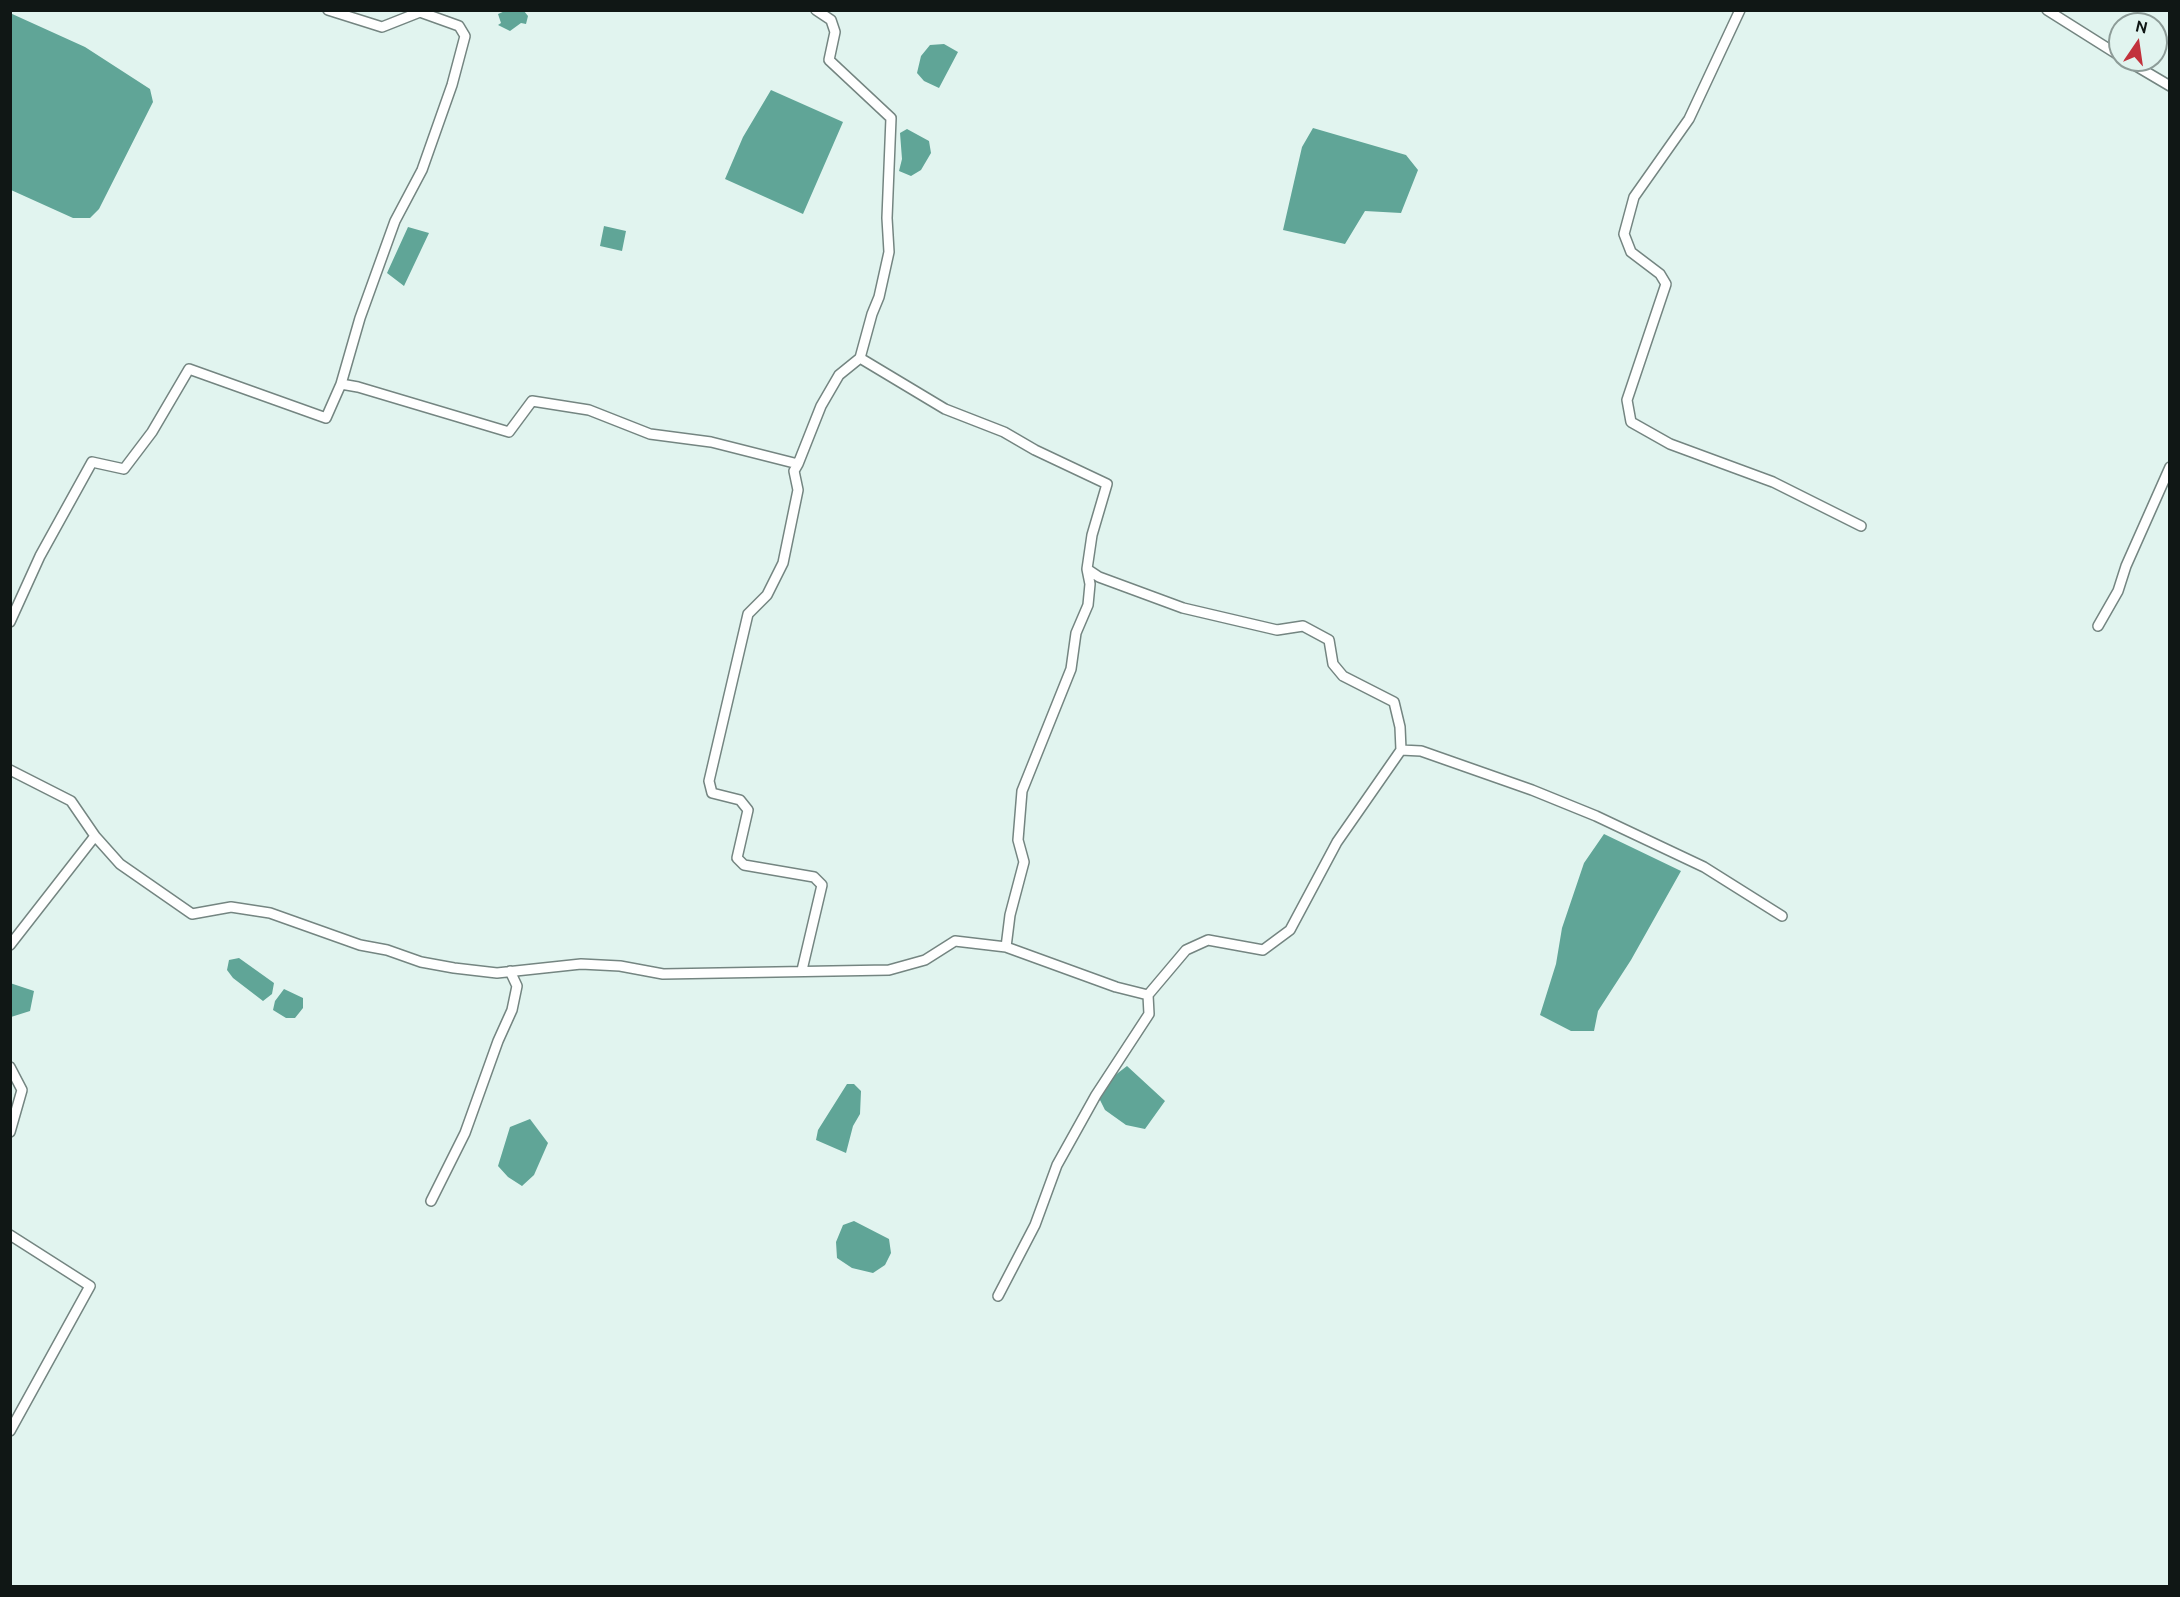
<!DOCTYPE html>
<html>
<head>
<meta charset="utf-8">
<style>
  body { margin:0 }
  #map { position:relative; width:2180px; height:1597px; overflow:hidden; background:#e1f4ef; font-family:Ubuntu,sans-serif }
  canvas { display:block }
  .frame { position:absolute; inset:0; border:12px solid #101715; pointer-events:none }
  .north { position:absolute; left:2108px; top:12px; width:60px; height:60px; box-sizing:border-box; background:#e1f4ef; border:2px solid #8d9c98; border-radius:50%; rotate:13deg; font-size:16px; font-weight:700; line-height:24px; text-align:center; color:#101715 }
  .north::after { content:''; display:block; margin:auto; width:21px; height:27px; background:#c2323c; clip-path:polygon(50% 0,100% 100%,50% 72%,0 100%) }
</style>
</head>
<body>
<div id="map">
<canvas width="2180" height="1597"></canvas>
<div class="frame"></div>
<div class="north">N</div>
</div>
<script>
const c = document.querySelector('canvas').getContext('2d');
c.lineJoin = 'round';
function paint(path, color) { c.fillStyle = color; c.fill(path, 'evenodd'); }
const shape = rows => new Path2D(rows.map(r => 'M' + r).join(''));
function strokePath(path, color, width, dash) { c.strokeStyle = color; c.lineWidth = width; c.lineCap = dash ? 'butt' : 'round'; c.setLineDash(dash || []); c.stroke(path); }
paint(shape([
  [505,11,524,11,528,16,526,24,521,23,510,31,498,25,501,23,498,14],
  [10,13,85,47,150,89,153,102,99,209,90,218,73,218,11,190],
  [944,44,958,52,939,88,924,81,917,73,921,56,930,45],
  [771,90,843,122,803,214,725,179,743,137],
  [1313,128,1406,155,1418,170,1401,213,1365,211,1345,244,1283,230,1302,147],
  [907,129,929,141,931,153,921,170,911,176,899,171,902,159,900,133],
  [604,226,626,231,622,251,600,246],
  [408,227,429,233,404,286,387,273],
  [1604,834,1681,871,1631,960,1598,1011,1594,1031,1571,1031,1540,1015,1556,964,1562,928,1584,863],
  [239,958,274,983,272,994,263,1001,233,978,227,970,229,960],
  [10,983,34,991,30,1011,11,1017],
  [284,989,303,998,303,1008,295,1018,286,1018,273,1010,275,1001],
  [1127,1066,1165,1101,1145,1129,1126,1125,1105,1110,1099,1098,1114,1076],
  [847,1084,854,1084,861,1091,860,1114,853,1126,846,1153,816,1140,818,1130],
  [530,1119,548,1143,534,1175,522,1186,508,1177,498,1166,510,1127],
  [854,1221,889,1239,891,1253,885,1265,873,1273,852,1268,837,1258,836,1242,843,1225]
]), '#60a597');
const street = shape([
  [1740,10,1689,119,1634,197,1624,234,1631,252,1660,274,1666,284,1627,400,1631,422,1670,444,1773,482,1861,526],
  [2047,10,2120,56],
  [2126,60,2170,86],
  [860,358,945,409,1004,432,1035,450,1107,484,1092,535,1087,569,1099,577,1183,608,1277,630,1303,626,1329,640,1333,664,1343,676,1394,702,1400,727,1401,750],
  [341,384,358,387,509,432,532,401,589,410,650,434,711,442,798,464,821,406,839,375,860,358,872,314,879,297,889,252,887,218,891,118,829,60,835,32,831,20,816,10],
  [798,464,794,471,798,490,783,563,767,595,748,614,709,781,712,793,740,800,748,810,737,858,744,865,814,877,822,885,802,970],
  [10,622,40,556,92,462,124,469,152,432,189,369,326,418,341,384,360,318,395,221,422,170,452,85,465,36,459,26,420,12,382,27,328,10],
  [2098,626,2118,591,2126,566,2170,467],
  [10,770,71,801,95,836,10,945],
  [95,836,120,864,192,914,231,907,270,913,360,945,387,950,421,962,454,968,497,973,581,964,620,966,663,974,889,970,925,960,955,941,1006,947,1116,987,1148,995,1186,950,1208,940,1263,950,1290,930,1337,842,1401,750,1421,751,1532,790,1596,816,1704,867,1782,916],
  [1006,947,1010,915,1024,862,1018,840,1022,791,1071,669,1076,633,1088,605,1090,584,1087,569],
  [10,1067,22,1090,10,1132],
  [431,1201,465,1133,498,1041,512,1010,517,986,510,971],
  [10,1235,90,1286,10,1431],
  [998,1296,1035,1225,1057,1165,1096,1095,1149,1014,1148,995]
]);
strokePath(street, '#748581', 12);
strokePath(street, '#fff', 9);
</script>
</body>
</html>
